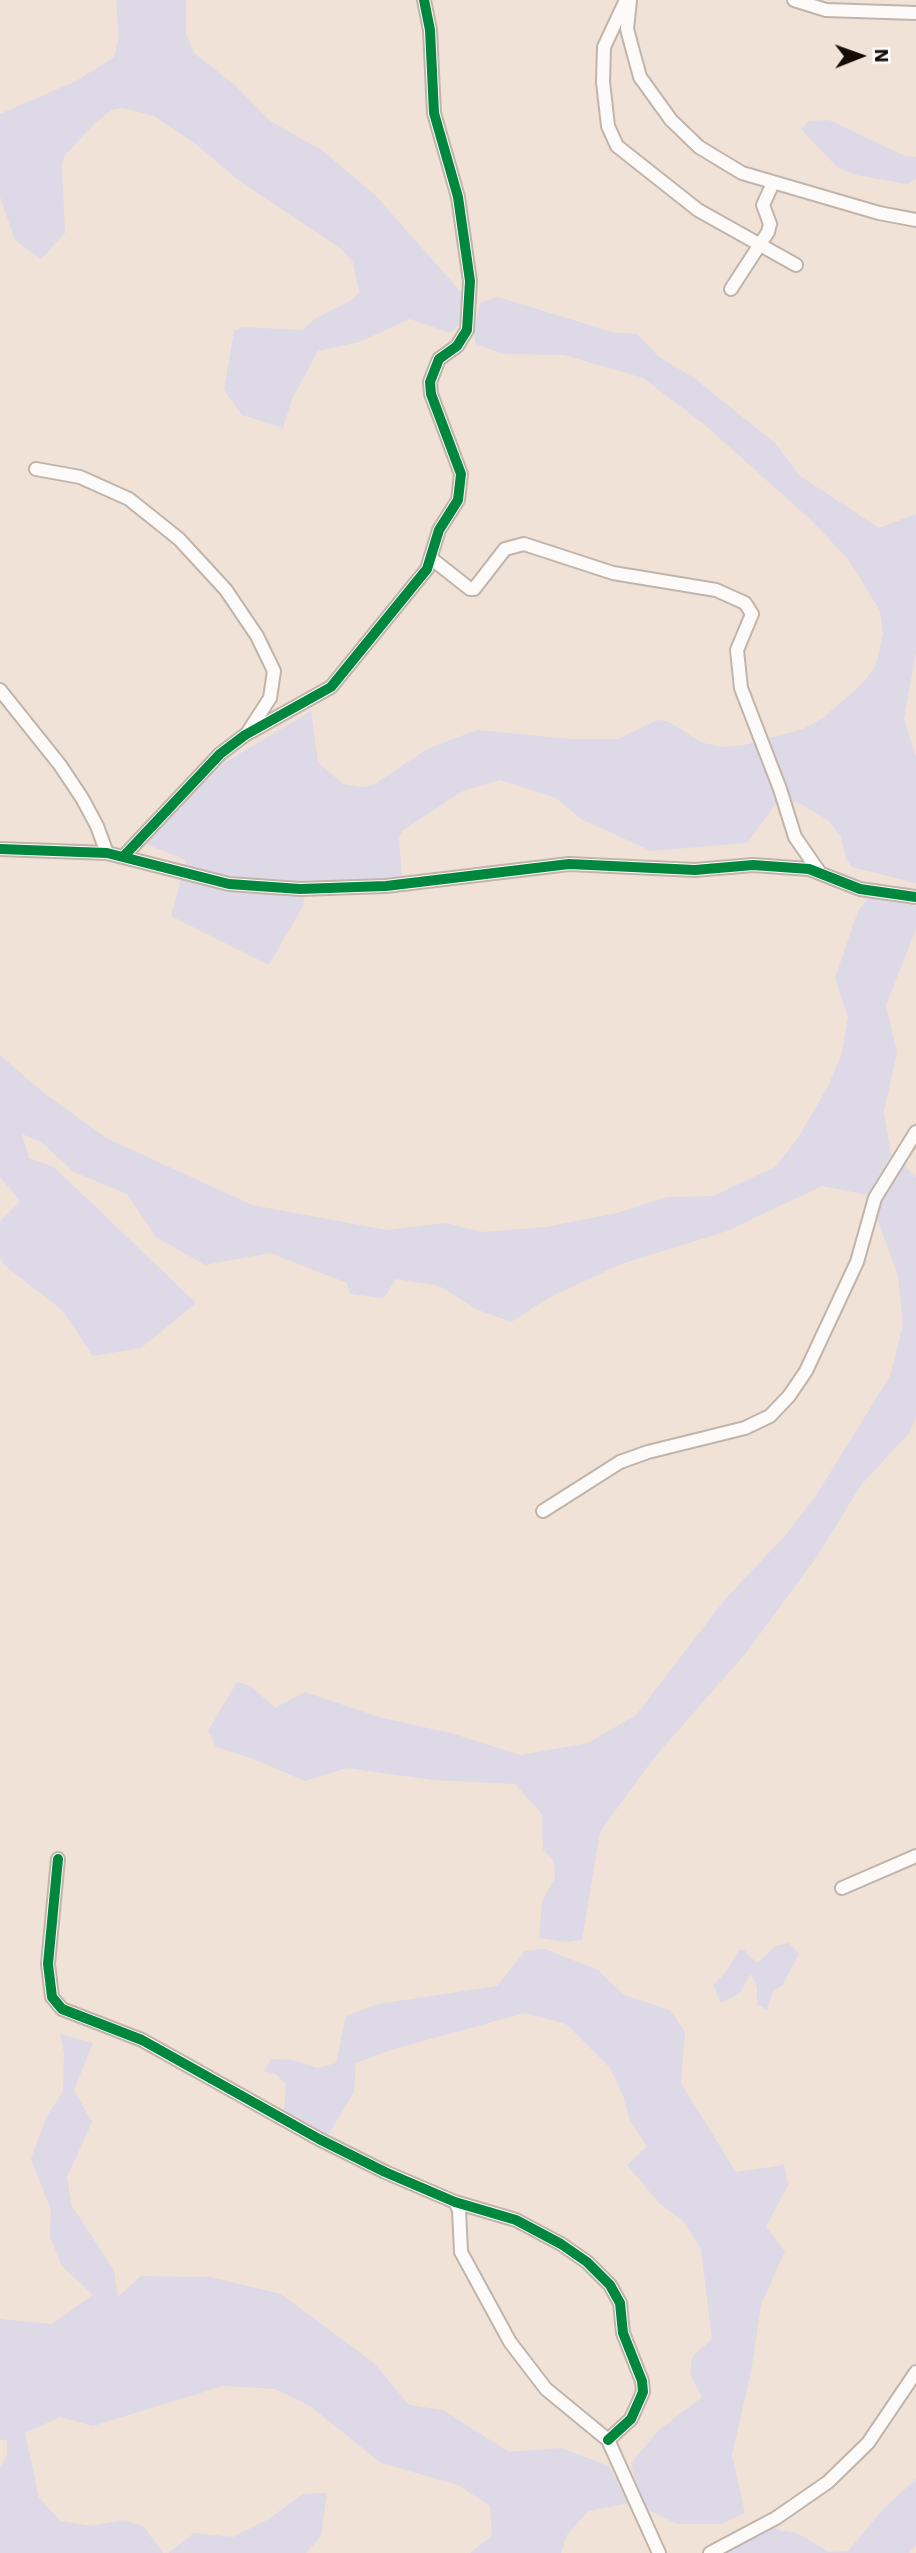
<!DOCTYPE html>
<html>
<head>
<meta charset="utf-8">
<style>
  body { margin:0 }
  #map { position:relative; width:916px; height:2553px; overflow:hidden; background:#f0e2d6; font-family:"Work Sans",sans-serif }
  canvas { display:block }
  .north { position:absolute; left:825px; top:21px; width:70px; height:70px; -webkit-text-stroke:5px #fff; paint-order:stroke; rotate:89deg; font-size:19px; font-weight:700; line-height:28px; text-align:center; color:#160c04 }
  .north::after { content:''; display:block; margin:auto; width:24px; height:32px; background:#160c04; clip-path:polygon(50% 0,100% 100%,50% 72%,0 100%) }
</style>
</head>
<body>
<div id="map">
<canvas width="916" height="2553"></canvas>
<div class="north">N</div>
</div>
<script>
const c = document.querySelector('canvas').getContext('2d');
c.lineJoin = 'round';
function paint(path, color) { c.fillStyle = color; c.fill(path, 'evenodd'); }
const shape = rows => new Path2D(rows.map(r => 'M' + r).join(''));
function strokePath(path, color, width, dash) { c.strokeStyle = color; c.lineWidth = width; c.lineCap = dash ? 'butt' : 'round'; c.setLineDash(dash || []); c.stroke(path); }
paint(shape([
  [116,0,186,0,186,33,194,53,235,85,270,121,323,151,377,197,461,292,464,301,458,326,450,333,410,319,359,342,318,351,292,399,283,428,242,415,224,390,234,331,243,327,302,330,316,318,352,300,359,292,353,262,340,248,237,179,197,145,154,116,123,108,112,110,95,123,65,155,62,166,65,233,41,259,15,240,0,197,0,114,76,81,114,57,119,36],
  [829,120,905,156,916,157,916,179,907,184,856,175,837,167,801,129,809,121],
  [498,297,612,332,637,334,659,357,694,378,775,443,800,476,879,528,916,514,916,652,904,719,916,757,916,883,852,867,846,859,841,837,828,820,795,801,776,804,747,843,651,851,581,819,556,798,500,780,463,791,403,830,399,838,402,877,347,888,307,880,303,906,269,965,171,916,186,860,143,843,224,763,311,711,318,762,343,784,364,787,375,784,427,749,477,730,571,739,618,739,657,720,667,721,703,743,723,747,744,745,803,729,823,718,863,683,876,665,883,633,880,611,848,559,812,521,705,425,643,378,564,355,503,354,476,344,473,333,480,303],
  [869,897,916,906,916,929,886,1005,897,1053,884,1112,891,1155,868,1195,822,1186,727,1231,621,1264,550,1297,511,1322,478,1310,439,1286,396,1279,384,1298,350,1294,347,1283,270,1253,205,1265,156,1237,127,1194,74,1172,41,1142,22,1134,29,1158,54,1167,196,1303,141,1348,93,1356,62,1310,4,1265,0,1257,0,1221,20,1201,0,1177,0,1055,44,1093,106,1138,252,1205,387,1230,445,1223,483,1232,546,1227,617,1213,667,1197,713,1196,775,1167,798,1138,827,1088,841,1056,848,1017,835,978,858,911],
  [902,1163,916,1177,916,1417,910,1432,861,1485,818,1555,746,1653,653,1759,600,1832,582,1940,567,1942,539,1938,542,1901,555,1878,554,1861,543,1850,542,1814,515,1784,432,1780,347,1768,305,1781,251,1758,216,1747,208,1731,237,1682,251,1686,275,1708,305,1692,379,1717,454,1734,521,1755,588,1743,636,1715,726,1598,783,1538,815,1497,890,1376,903,1325,898,1276,875,1213,889,1180],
  [789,1943,799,1954,782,1986,773,1991,767,2010,757,2004,757,1987,751,1974,739,1994,721,2003,713,1985,727,1971,739,1950,744,1950,757,1963,776,1946],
  [545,1949,598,1970,624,1995,670,2010,685,2032,681,2083,736,2172,784,2165,788,2185,766,2227,785,2251,761,2305,751,2372,732,2455,745,2513,722,2524,677,2524,640,2506,631,2463,659,2430,702,2397,690,2375,692,2357,712,2339,701,2249,683,2221,659,2203,627,2165,647,2146,629,2119,623,2095,610,2068,566,2024,525,2013,394,2049,356,2063,354,2092,327,2137,284,2114,286,2084,275,2074,264,2071,271,2059,293,2060,317,2068,336,2063,346,2016,378,2004,497,1986,525,1951],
  [60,2034,93,2043,74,2090,92,2122,67,2177,72,2206,114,2270,118,2297,141,2276,210,2277,281,2294,374,2363,409,2405,443,2410,509,2452,561,2448,609,2466,629,2503,588,2511,567,2535,561,2553,470,2553,492,2536,490,2506,458,2485,381,2463,310,2406,275,2389,223,2386,93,2426,60,2417,25,2433,39,2498,61,2521,90,2526,125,2520,144,2527,163,2553,0,2553,0,2468,7,2455,7,2440,0,2440,0,2319,52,2324,93,2295,62,2266,50,2237,51,2210,31,2159,46,2118,63,2091,64,2053],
  [916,2479,916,2545,909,2553,714,2553,767,2522,777,2530,797,2533,829,2552,848,2551,884,2508],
  [327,2493,321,2536,306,2553,168,2553,194,2533,233,2537,267,2520,303,2494]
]), '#ddd9e7');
const minor = shape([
  [626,0,604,47,603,82,608,126,617,146,698,210,796,265],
  [630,0,627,29,640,77,671,120,699,147,742,173,879,213,916,220],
  [794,0,826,10,916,13],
  [731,289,768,232,770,224,763,205,773,183],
  [36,469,80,477,129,499,179,539,226,590,257,636,274,671,270,698,248,732],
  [432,559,470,589,474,589,505,549,524,544,613,573,716,590,745,603,752,614,737,650,741,688,780,789,795,837,820,873],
  [0,690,60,765,82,798,97,826,107,853],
  [0,849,107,853,229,884,300,889,386,886,569,864,695,870,753,865,809,869,860,889,916,897],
  [123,857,220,754,245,735,331,687,427,569,439,530,458,500,461,474,431,394,430,382,439,359,457,346,467,330,470,281,458,197,434,113,430,30,424,0],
  [543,1511,620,1462,648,1452,745,1428,770,1416,789,1396,806,1371,857,1262,875,1198,916,1132],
  [58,1859,48,1964,52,1997,62,2009,142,2040,319,2139,385,2172,455,2202,516,2220,561,2244,587,2262,610,2285,620,2303,623,2333,642,2381,643,2392,631,2419,608,2440],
  [842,1888,916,1856],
  [455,2202,459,2210,461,2252,510,2342,546,2389,608,2440,659,2553],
  [710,2553,776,2518,828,2482,868,2443,916,2372]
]);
strokePath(minor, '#c0b4ab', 16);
strokePath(minor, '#fdfbf9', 12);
strokePath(shape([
  [0,849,107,853,229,884,300,889,386,886,569,864,695,870,753,865,809,869,860,889,916,897],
  [123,857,220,754,245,735,331,687,427,569,439,530,458,500,461,474,431,394,430,382,439,359,457,346,467,330,470,281,458,197,434,113,430,30,424,0],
  [58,1859,48,1964,52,1997,62,2009,142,2040,319,2139,385,2172,455,2202,516,2220,561,2244,587,2262,610,2285,620,2303,623,2333,642,2381,643,2392,631,2419,608,2440]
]), '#00873e', 10);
</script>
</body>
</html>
